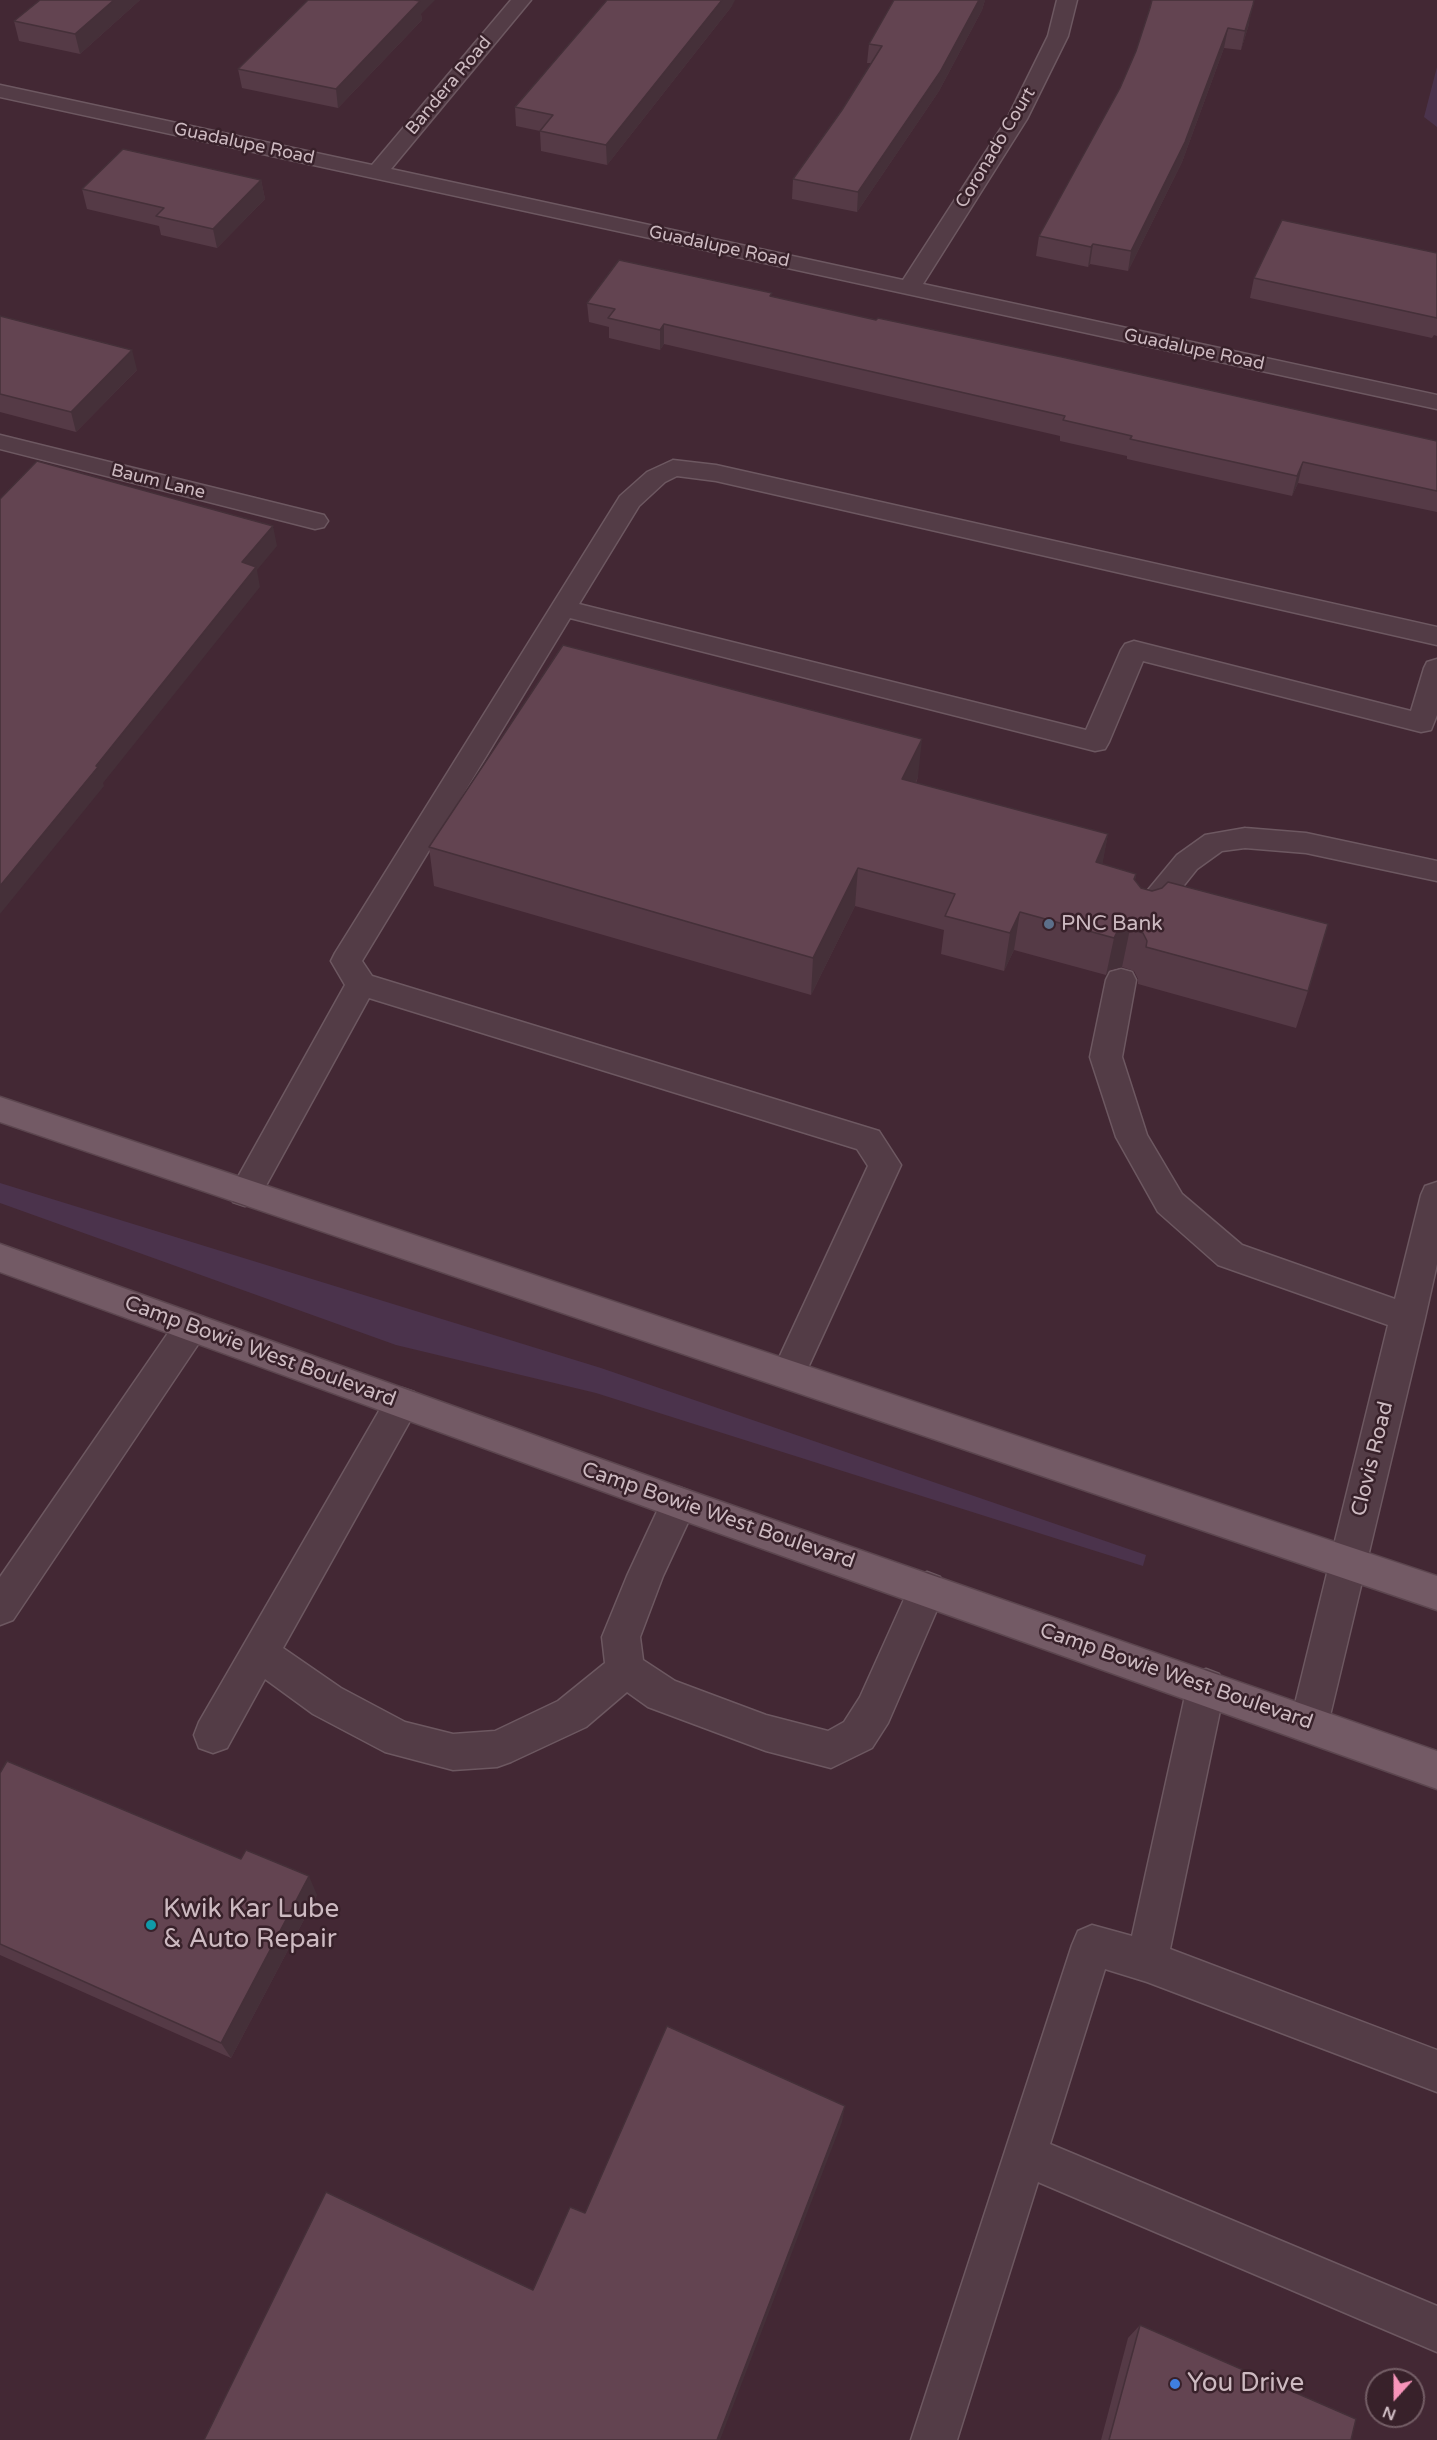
<!DOCTYPE html>
<html>
<head>
<meta charset="utf-8">
<style>
  body { margin:0 }
  #map { position:relative; width:1437px; height:2440px; overflow:hidden; background:#432834; font-family:"Varela Round",sans-serif }
  canvas { display:block }
  .north { position:absolute; left:1365px; top:2368px; width:60px; height:60px; box-sizing:border-box; background:#38212a; border:2px solid #745e66; border-radius:50%; rotate:201deg; font-size:16px; font-weight:700; line-height:24px; text-align:center; color:#cdbac1 }
  .north::after { content:''; display:block; margin:auto; width:21px; height:27px; background:#f794ba; clip-path:polygon(50% 0,100% 100%,50% 72%,0 100%) }
</style>
</head>
<body>
<div id="map">
<canvas width="1437" height="2440"></canvas>
<div class="north">N</div>
</div>
<script>
const c = document.querySelector('canvas').getContext('2d');
c.lineJoin = 'round';
function paint(path, color) { c.fillStyle = color; c.fill(path, 'evenodd'); }
const shape = rows => new Path2D(rows.map(r => 'M' + r).join(''));
function strokePath(path, color, width, dash) { c.strokeStyle = color; c.lineWidth = width; c.lineCap = dash ? 'butt' : 'round'; c.setLineDash(dash || []); c.stroke(path); }
function label(font, color, halo, rows, align = 'center') {
  c.font = font + ' "Varela Round",sans-serif'; c.lineWidth = 5; c.setLineDash([]); c.textBaseline = 'middle'; c.strokeStyle = halo; c.fillStyle = color; for (const [text, x, y, turn = 0] of rows) {
    c.save(); c.translate(x, y); c.rotate((+turn || 0) * Math.PI / 180); c.textAlign = isNaN(turn) ? turn : align; if (halo) c.strokeText(text, 0, 0); c.fillText(text, 0, 0); c.restore();
  }
}
paint(shape([
  [1437,67,1437,127,1424,117],
  [0,1183,601,1368,1146,1555,1143,1566,596,1393,396,1345,0,1203]
]), '#4b334c');
const minor = shape([
  [511,0,531,0,391,169,903,280,1007,119,1048,36,1057,0,1077,0,1068,36,1027,119,923,284,1437,395,1437,409,0,97,0,85,372,165,511,0],
  [0,435,324,515,328,521,324,527,315,529,0,449,0,435],
  [673,460,716,465,1437,627,1437,645,716,481,677,476,665,482,639,506,579,604,1086,730,1121,650,1125,644,1134,641,1411,711,1424,668,1427,662,1437,659,1437,715,1431,730,1421,732,1143,661,1109,742,1105,749,1095,751,570,618,362,961,372,976,879,1131,901,1165,801,1383,789,1388,777,1383,772,1373,868,1166,857,1149,369,998,257,1202,245,1206,233,1202,229,1193,345,985,331,961,335,953,620,496,647,472,673,460],
  [1245,828,1306,833,1437,861,1437,881,1306,853,1245,848,1222,851,1197,869,1153,924,1143,927,1133,924,1128,916,1133,908,1177,855,1205,835,1245,828],
  [1121,969,1132,972,1136,980,1122,1057,1147,1135,1182,1194,1242,1245,1395,1299,1421,1195,1425,1186,1437,1182,1437,1264,1425,1318,1328,1724,1323,1737,1309,1742,1295,1737,1290,1724,1388,1325,1218,1265,1158,1212,1116,1137,1090,1057,1106,980,1110,972,1121,969],
  [191,1313,203,1317,208,1327,203,1337,13,1620,0,1625,0,1577,179,1317,191,1313],
  [402,1388,414,1392,420,1403,283,1648,341,1688,405,1722,453,1734,495,1731,558,1701,605,1663,602,1637,627,1576,666,1492,679,1487,692,1492,697,1503,663,1576,640,1637,643,1660,675,1681,766,1715,828,1731,844,1722,860,1697,914,1577,927,1572,940,1577,946,1589,888,1723,872,1748,831,1768,766,1751,648,1707,627,1692,586,1727,511,1762,497,1767,453,1770,385,1752,313,1714,265,1679,227,1748,213,1753,199,1748,194,1735,199,1722,390,1392,402,1388],
  [1206,1669,1219,1674,1225,1687,1170,1949,1437,2050,1437,2092,1147,1982,1105,1969,1050,2144,1437,2306,1437,2352,1038,2182,957,2440,911,2440,1072,1945,1078,1931,1092,1925,1132,1936,1187,1687,1193,1674,1206,1669]
]);
const major = shape([
  [0,1097,1437,1576,1437,1610,0,1122,0,1097],
  [0,1244,679,1487,1437,1751,1437,1789,679,1519,0,1272,0,1244]
]);
strokePath(minor, '#6d5861', 3);
strokePath(major, '#5c464f', 3);
paint(minor, '#533c46');
paint(major, '#735a65');
paint(shape([
  [140,0,80,54,19,41,14,21],
  [894,0,985,0,982,10,939,91,857,212,792,199,793,179,842,110,871,63,867,63,869,44],
  [732,6,607,165,541,151,540,131,516,126,515,107],
  [1150,8,1249,24,1241,50,1224,48,1182,162,1128,271,1090,264,1088,267,1036,256,1039,236,1120,88,1136,51],
  [421,14,422,20,338,108,242,88,238,69],
  [261,180,265,199,217,248,161,235,159,226,87,209,82,189],
  [1437,253,1437,336,1434,335,1432,338,1250,298,1254,278],
  [772,297,1437,441,1437,512,1298,483,1292,496,1127,459,1127,456,1060,441,1060,436,664,344,660,350,609,338,609,327,589,322,587,303],
  [0,316,137,370,76,432,0,412],
  [918,777,916,783,1108,834,1102,864,1136,874,1135,880,1141,888,1308,991,1296,1028,1138,984,1138,979,1134,971,1122,967,1109,970,1106,975,1014,950,1004,971,941,954,944,930,855,906,811,995,434,886,429,847],
  [0,1773,317,1895,231,2058,0,1955],
  [1140,2325,1351,2440,1101,2440,1128,2338]
]), '#553a46');
paint(shape([
  [114,0,140,0,80,54,75,34],
  [414,0,435,0,421,14,422,20,338,108,336,89],
  [722,0,735,0,732,6,607,165,606,145],
  [979,0,985,0,982,10,939,91,857,212,858,192],
  [1253,5,1249,24,1241,50,1245,31],
  [1228,28,1224,48,1182,162,1128,271,1131,251],
  [261,180,265,199,217,248,213,229],
  [1093,244,1090,264,1088,267,1091,247],
  [664,324,664,344,660,350,660,330],
  [132,350,137,370,76,432,71,412],
  [1303,462,1298,483,1292,496,1297,476],
  [273,526,277,546,257,570,260,587,103,783,104,786,0,914,0,886,96,766,242,562],
  [922,739,918,777,898,818,902,779],
  [1108,834,1101,872,1096,862],
  [858,868,855,906,811,995,813,958],
  [1020,912,1014,950,1004,971,1010,933],
  [1130,929,1122,967,1109,970,1106,975,1114,938,1117,932],
  [309,1876,317,1895,231,2058,221,2043],
  [845,2106,842,2122,720,2440,717,2440]
]), '#453039');
const building = shape([
  [40,0,114,0,75,34,14,21,40,0],
  [308,0,414,0,420,1,336,89,238,69,308,0],
  [607,0,722,0,606,145,540,131,553,115,515,107,607,0],
  [894,0,979,0,940,72,858,192,793,179,842,110,882,46,869,44,894,0],
  [1152,0,1254,0,1253,5,1245,31,1228,28,1185,142,1131,251,1093,244,1091,247,1039,236,1120,88,1136,51,1150,8,1152,0],
  [123,149,261,180,213,229,156,216,164,208,82,189,123,149],
  [1282,220,1437,253,1437,318,1254,278,1282,220],
  [619,260,772,293,770,296,876,320,878,318,1062,357,1437,441,1437,491,1303,462,1297,476,1130,439,1132,436,1063,420,1065,416,664,324,660,330,608,318,615,309,587,303,619,260],
  [0,316,132,350,71,412,0,394,0,316],
  [37,461,273,526,242,562,256,567,96,766,98,767,0,886,0,499,37,461],
  [563,645,922,739,902,779,1108,834,1096,862,1136,874,1134,879,1141,888,1152,891,1162,888,1168,882,1328,924,1308,991,1146,947,1147,941,1143,933,1130,929,1117,932,1114,938,1020,912,1010,933,945,916,955,894,858,868,813,958,429,847,563,645],
  [7,1761,241,1859,246,1850,309,1876,221,2043,0,1944,0,1773,7,1761],
  [667,2026,845,2106,717,2440,204,2440,326,2192,533,2290,570,2207,585,2213,667,2026],
  [1140,2325,1356,2419,1351,2440,1109,2440,1140,2325]
]);
paint(building, '#634451');
strokePath(building, '#453039', 1.5);
for (const [x, y, r, color] of [
  [1049,924,6,"#5c6f8a"],
  [151,1925,6,"#0f9aa8"],
  [1175,2384,6,"#3f7fe0"]
]) { const dot = new Path2D(); dot.arc(x, y, r, 0, 2 * Math.PI); c.fillStyle = color; c.fill(dot); strokePath(dot, '#38212a', 2); }
label('18px', '#cdbac1', '#38212a', [
  ["Bandera Road",449,86,-50],
  ["Guadalupe Road",244,144,12],
  ["Coronado Court",996,148,-59],
  ["Guadalupe Road",719,247,12],
  ["Guadalupe Road",1194,350,12],
  ["Baum Lane",158,482,14]
]);
label('21px', '#cdbac1', '#38212a', [
  ["PNC Bank",1061,924]
], 'left');
label('21px', '#cdbac1', '#38212a', [
  ["Camp Bowie West Boulevard",260,1352,20],
  ["Clovis Road",1373,1459,-76],
  ["Camp Bowie West Boulevard",718,1516,19],
  ["Camp Bowie West Boulevard",1176,1677,19]
]);
label('26px', '#cdbac1', '#38212a', [
  ["Kwik Kar Lube",163,1910],
  ["& Auto Repair",163,1940],
  ["You Drive",1187,2384]
], 'left');
</script>
</body>
</html>
